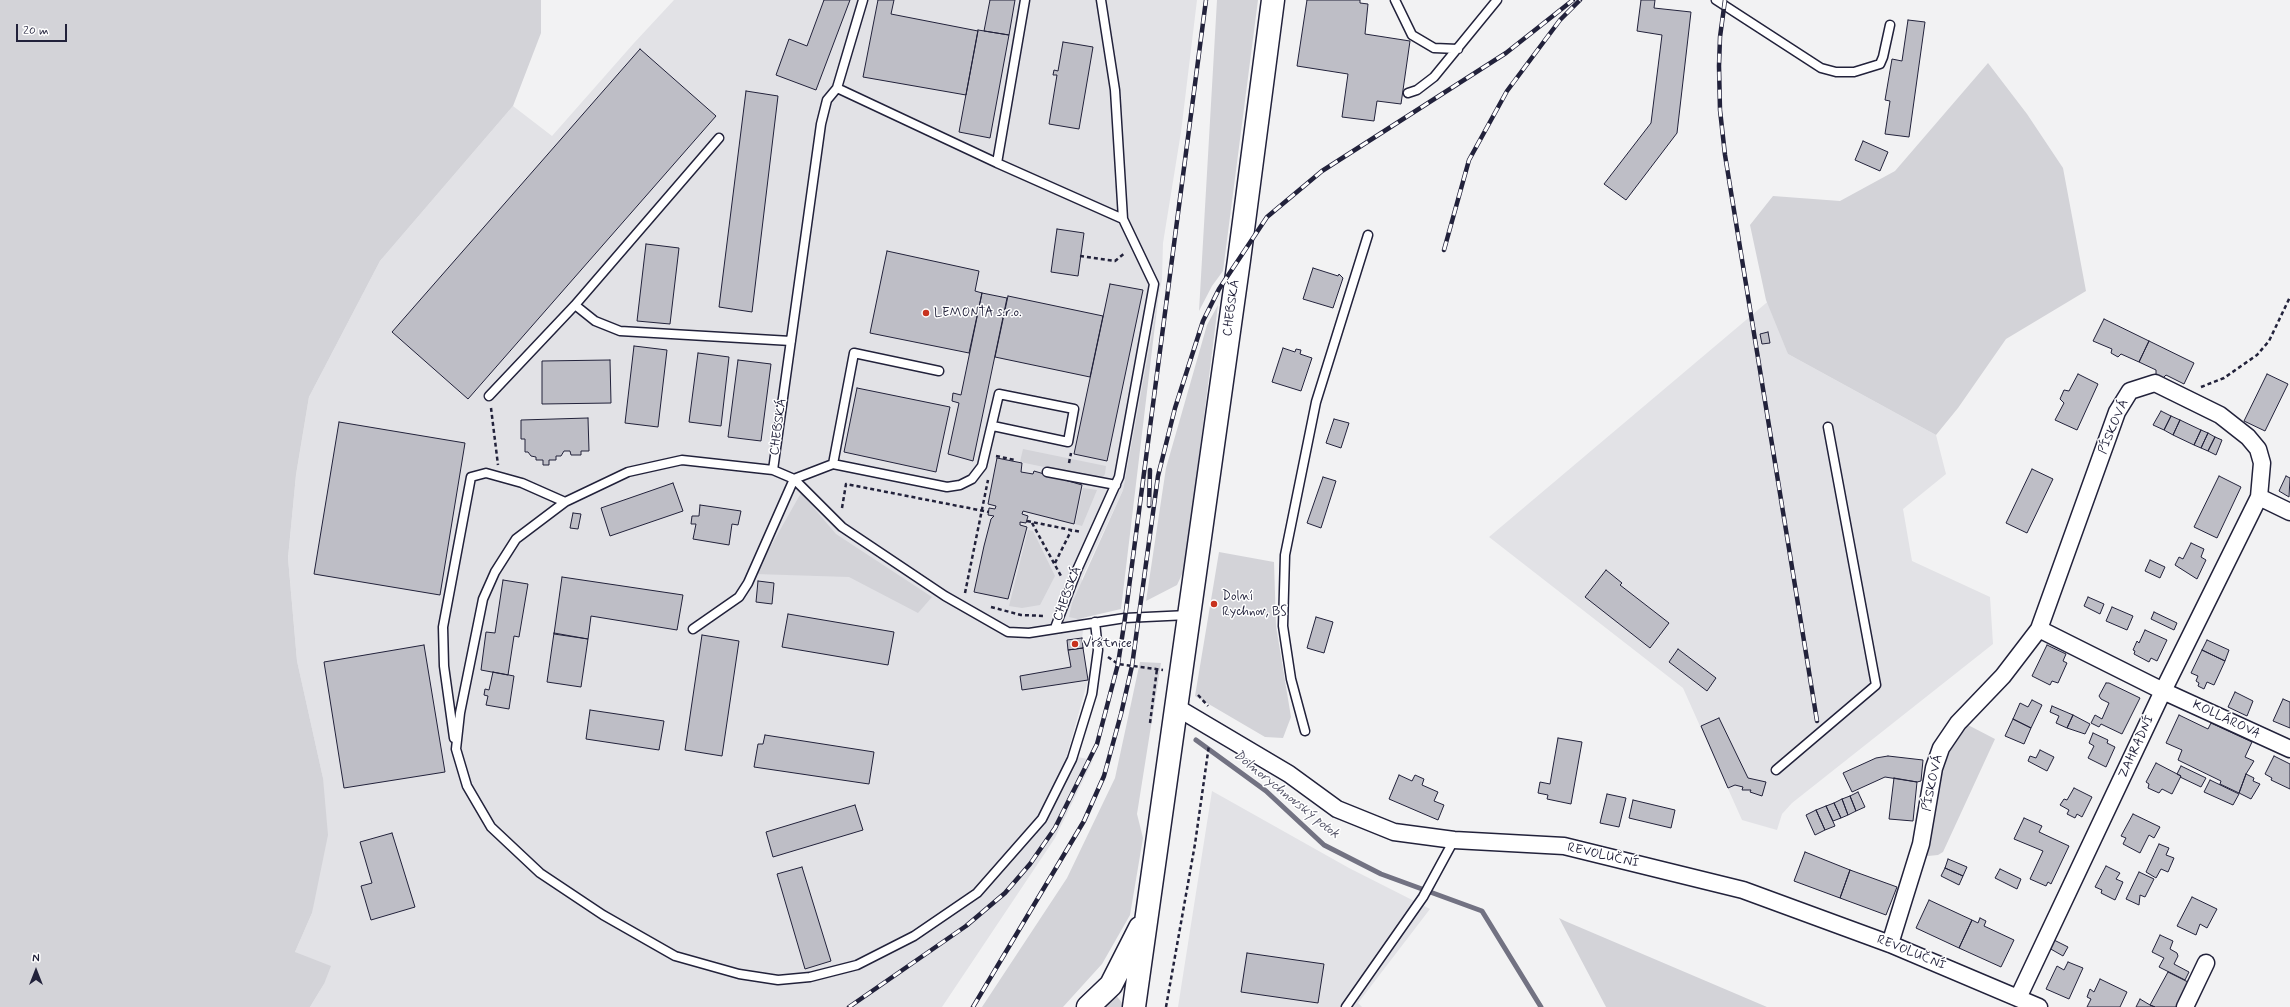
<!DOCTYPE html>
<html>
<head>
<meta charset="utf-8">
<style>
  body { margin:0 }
  #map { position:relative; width:2290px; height:1007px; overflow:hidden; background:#f2f2f3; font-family:Mynerve,sans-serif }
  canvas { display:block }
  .north { position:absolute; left:16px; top:951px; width:40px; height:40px; -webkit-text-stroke:3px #fff; paint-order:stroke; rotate:0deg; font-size:11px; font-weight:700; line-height:16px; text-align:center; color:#22223b }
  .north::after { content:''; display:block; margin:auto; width:14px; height:18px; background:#22223b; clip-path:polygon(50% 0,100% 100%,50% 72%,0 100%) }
  .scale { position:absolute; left:16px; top:24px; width:51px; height:18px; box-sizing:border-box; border:2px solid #22223b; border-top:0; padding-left:5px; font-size:12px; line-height:14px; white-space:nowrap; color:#22223b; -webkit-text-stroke:3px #fff; paint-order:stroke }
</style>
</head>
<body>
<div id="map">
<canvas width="2290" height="1007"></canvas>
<div class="north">N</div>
<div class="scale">20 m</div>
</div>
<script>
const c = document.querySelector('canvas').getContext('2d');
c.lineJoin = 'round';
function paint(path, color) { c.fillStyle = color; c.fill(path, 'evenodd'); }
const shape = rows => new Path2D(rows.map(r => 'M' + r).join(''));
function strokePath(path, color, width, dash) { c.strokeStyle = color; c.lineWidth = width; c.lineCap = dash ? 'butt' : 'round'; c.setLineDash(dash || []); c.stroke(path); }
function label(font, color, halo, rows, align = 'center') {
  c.font = font + ' Mynerve,sans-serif'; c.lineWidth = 3; c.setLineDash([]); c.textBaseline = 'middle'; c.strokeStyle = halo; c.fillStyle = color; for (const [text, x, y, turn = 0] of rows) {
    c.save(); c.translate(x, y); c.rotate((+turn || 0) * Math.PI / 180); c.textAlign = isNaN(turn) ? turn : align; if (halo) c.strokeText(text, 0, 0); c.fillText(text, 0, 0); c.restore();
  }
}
paint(shape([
  [674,0,1197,0,1181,132,1163,243,1162,279,1123,490,1082,578,1084,624,1082,638,1088,680,1067,755,1093,760,1055,838,942,1007,310,1007,324,984,295,952,312,913,323,778,297,661,288,558,296,475,309,397,380,261,513,106,552,136,634,43],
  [1778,293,1788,354,1936,435,1946,474,1903,509,1912,561,1990,597,1993,644,1792,803,1782,814,1777,830,1742,820,1683,688,1489,537],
  [1212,791,1349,868,1430,909,1358,1003,1362,1007,1178,1007]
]), '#e2e2e6');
paint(shape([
  [0,0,541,0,541,33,513,106,380,261,309,397,296,475,288,558,297,661,323,778,328,835,312,913,295,952,331,966,324,984,310,1007,0,1007],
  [1217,0,1258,0,1223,271,1212,286,1199,311],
  [1988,63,2027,114,2063,168,2086,291,2006,339,1958,408,1936,435,1788,354,1766,300,1750,225,1773,196,1840,201,1895,171],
  [1158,300,1121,609,1078,619,1069,617,1072,603,1123,490],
  [1218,305,1185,568,1177,585,1146,601,1166,468,1207,325],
  [1023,449,1106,466,1105,474,1102,479,1020,462],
  [1083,488,1097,490,1082,526,1075,524],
  [801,493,836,534,932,597,918,613,849,577,755,574],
  [1028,530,1033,531,1055,576,1040,605,1022,608,1009,606],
  [1219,552,1274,562,1276,626,1291,717,1283,738,1265,737,1195,696],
  [1140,662,1161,663,1137,814,1143,838,1130,915,1102,964,1063,1007,982,1007,1067,878,1115,778],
  [1968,725,1995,739,1943,852,1938,855,1928,856,1924,854,1944,763,1952,748],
  [1559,918,1565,921,1767,1007,1606,1007],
  [1115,994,1123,1004,1123,1007,1101,1007]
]), '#d3d3d8');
strokePath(shape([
  [1196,740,1266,791,1324,845,1381,874,1482,911,1541,1007]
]), '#727282', 5);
const building = shape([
  [824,0,850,0,816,90,776,75,789,39,807,46,824,0],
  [878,0,894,0,891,14,978,31,966,95,863,77,878,0],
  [990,0,1015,0,1009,35,984,31,990,0],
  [1307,0,1360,0,1360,3,1368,4,1365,34,1410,41,1401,104,1377,101,1374,121,1342,117,1348,74,1297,66,1307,0],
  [1641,0,1655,0,1654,8,1691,12,1677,133,1626,200,1604,184,1651,123,1662,35,1637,31,1641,0],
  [1908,20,1925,22,1909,137,1885,134,1890,101,1885,100,1892,59,1902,61,1908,20],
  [978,30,1009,35,990,138,959,132,978,30],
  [1063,42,1093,47,1079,129,1049,124,1057,75,1053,75,1054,70,1058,71,1063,42],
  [640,49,716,116,468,399,392,332,640,49],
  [746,91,778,96,752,312,719,307,746,91],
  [1863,141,1888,152,1880,171,1855,160,1863,141],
  [1057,229,1084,233,1078,276,1051,272,1057,229],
  [646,244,679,248,670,324,637,321,646,244],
  [887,251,979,271,975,291,982,293,969,353,870,333,887,251],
  [1313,268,1338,276,1339,274,1343,278,1333,308,1303,299,1313,268],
  [1110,284,1143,290,1107,461,1074,454,1110,284],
  [982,293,1007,298,973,461,948,454,959,403,952,401,953,393,961,395,982,293],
  [1008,296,1103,316,1090,377,995,357,1008,296],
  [2104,319,2149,341,2139,362,2121,354,2118,357,2111,353,2112,349,2093,341,2104,319],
  [1768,332,1770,343,1762,344,1760,334,1768,332],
  [2149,341,2194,363,2184,384,2166,375,2163,378,2156,375,2156,370,2139,362,2149,341],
  [634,346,667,350,658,427,625,423,634,346],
  [1283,348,1295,352,1296,349,1301,350,1300,354,1312,358,1301,391,1272,382,1283,348],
  [698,353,729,357,721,426,689,422,698,353],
  [610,360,611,403,542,404,542,361,610,360],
  [738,360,771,364,761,441,728,437,738,360],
  [2078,374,2098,384,2077,430,2055,420,2064,403,2060,399,2064,390,2069,391,2078,374],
  [2267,374,2288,384,2265,431,2244,421,2267,374],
  [857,388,950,407,936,472,844,452,857,388],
  [2161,411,2171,416,2164,430,2153,425,2161,411],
  [2171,416,2180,420,2173,435,2164,430,2171,416],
  [588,418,589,451,581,451,581,455,571,455,570,451,564,451,561,456,556,456,556,460,549,460,549,465,543,465,543,460,536,460,536,457,531,456,528,452,525,452,525,439,521,439,521,420,588,418],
  [1334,419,1349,423,1341,448,1326,443,1334,419],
  [2180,420,2201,430,2194,445,2173,435,2180,420],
  [339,422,465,443,440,595,314,574,339,422],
  [2201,430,2208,433,2201,448,2194,445,2201,430],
  [2208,433,2215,437,2208,451,2201,448,2208,433],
  [2215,437,2222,440,2216,455,2208,451,2215,437],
  [997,458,1022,463,1021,472,1033,474,1034,471,1082,485,1074,524,1023,511,1022,514,1028,516,1026,523,1020,522,1020,525,1027,527,1008,599,974,592,984,546,991,519,994,516,988,515,989,508,995,509,996,506,988,504,997,458],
  [2032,469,2053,479,2027,533,2006,523,2032,469],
  [2219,476,2241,487,2217,538,2194,527,2219,476],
  [2286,476,2290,478,2289,497,2279,491,2286,476],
  [1323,477,1336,481,1321,528,1307,523,1323,477],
  [673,483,683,511,610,536,601,508,673,483],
  [700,505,741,511,738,525,732,524,729,545,693,539,696,524,691,524,692,516,699,516,700,505],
  [573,513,581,514,578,529,570,528,573,513],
  [2191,543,2204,549,2201,557,2206,560,2197,579,2175,565,2179,557,2183,559,2191,543],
  [2150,560,2165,567,2160,578,2145,571,2150,560],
  [1606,570,1622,583,1620,585,1669,623,1650,648,1585,597,1606,570],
  [562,577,683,595,677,630,591,616,588,639,554,634,562,577],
  [503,580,528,584,519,637,514,636,508,675,481,670,486,632,495,633,503,580],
  [758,581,774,583,772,604,756,602,758,581],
  [2088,597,2104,604,2100,614,2084,606,2088,597],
  [2112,607,2133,616,2127,630,2106,621,2112,607],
  [2154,612,2177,623,2174,630,2151,619,2154,612],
  [788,614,894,632,888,665,782,647,788,614],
  [1316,617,1333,622,1324,653,1307,648,1316,617],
  [2145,630,2167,640,2157,661,2151,658,2149,662,2134,654,2135,651,2133,650,2137,641,2139,643,2145,630],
  [554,633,588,639,581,687,547,682,554,633],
  [702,635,739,641,722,756,685,750,702,635],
  [1082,638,1083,648,1068,650,1067,640,1082,638],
  [2207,640,2229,650,2225,661,2202,650,2207,640],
  [424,645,445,772,344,788,324,662,424,645],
  [2047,645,2066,654,2063,661,2067,663,2058,683,2052,681,2050,685,2032,676,2047,645],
  [1083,648,1088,680,1022,690,1020,676,1071,667,1068,650,1083,648],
  [1678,649,1716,678,1707,691,1669,662,1678,649],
  [2202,650,2225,661,2214,685,2207,682,2204,689,2198,686,2199,683,2196,681,2198,676,2191,673,2202,650],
  [493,672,514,676,509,709,486,705,488,696,484,695,485,689,489,690,493,672],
  [2106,683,2109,683,2140,698,2122,734,2101,724,2099,727,2091,723,2095,715,2102,719,2109,703,2101,699,2099,696,2106,683],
  [2235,692,2253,701,2247,716,2228,707,2235,692],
  [2283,699,2290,702,2290,728,2273,721,2283,699],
  [2032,700,2042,705,2031,728,2013,719,2020,703,2028,707,2032,700],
  [2052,706,2073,715,2067,728,2056,723,2059,716,2050,712,2052,706],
  [590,710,664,721,659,750,586,739,590,710],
  [2073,715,2090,724,2085,734,2067,728,2073,715],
  [2179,715,2208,729,2211,723,2252,742,2245,757,2254,761,2246,774,2239,793,2220,784,2221,781,2178,760,2182,750,2166,743,2179,715],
  [1719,718,1748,778,1766,782,1762,796,1750,792,1751,790,1742,790,1743,787,1735,785,1728,788,1701,726,1719,718],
  [2013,719,2031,728,2024,744,2005,736,2013,719],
  [2093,733,2108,740,2107,743,2115,747,2106,767,2088,758,2094,746,2089,743,2093,733],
  [765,735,874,752,869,784,754,767,758,744,763,744,765,735],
  [1558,738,1582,742,1571,804,1547,799,1548,795,1538,793,1540,782,1550,784,1558,738],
  [2040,750,2054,757,2047,771,2028,761,2030,756,2036,758,2040,750],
  [1888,756,1923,760,1921,781,1917,782,1885,777,1852,792,1843,773,1876,758,1888,756],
  [2274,756,2290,764,2290,789,2271,780,2272,778,2265,774,2274,756],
  [2156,763,2181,776,2172,794,2162,789,2159,793,2148,788,2149,784,2146,782,2156,763],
  [2181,766,2206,778,2201,787,2180,777,2181,776,2177,774,2181,766],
  [2246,774,2254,778,2253,781,2260,784,2251,799,2239,793,2246,774],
  [1399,775,1412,781,1415,775,1424,779,1422,785,1438,792,1434,801,1444,805,1438,820,1389,799,1399,775],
  [1894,778,1917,782,1913,821,1889,819,1894,778],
  [2210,780,2239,794,2233,805,2204,792,2210,780],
  [2074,788,2092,797,2082,817,2077,814,2075,818,2067,814,2069,810,2060,805,2064,799,2067,800,2074,788],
  [1858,792,1865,807,1856,811,1850,796,1858,792],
  [1607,794,1626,798,1619,827,1600,823,1607,794],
  [1850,796,1856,811,1848,815,1842,799,1850,796],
  [1842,799,1848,815,1841,818,1834,803,1842,799],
  [1633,800,1675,810,1671,828,1629,818,1633,800],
  [1834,803,1841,818,1833,821,1826,806,1834,803],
  [855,805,863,830,773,857,766,832,855,805],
  [1826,806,1835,826,1825,830,1816,810,1826,806],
  [1816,810,1825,830,1815,835,1806,815,1816,810],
  [2133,814,2160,827,2154,838,2149,835,2140,853,2123,844,2126,838,2121,836,2133,814],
  [2024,818,2042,826,2039,832,2069,846,2051,884,2048,882,2046,886,2030,879,2043,851,2014,839,2024,818],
  [392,833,415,907,371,920,361,886,372,883,360,842,392,833],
  [2159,844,2169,848,2166,855,2174,858,2168,872,2161,869,2156,878,2146,872,2159,844],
  [1805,852,1850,870,1840,898,1794,881,1805,852],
  [1948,859,1967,867,1963,876,1945,868,1948,859],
  [2106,866,2120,873,2116,879,2123,882,2115,900,2101,893,2102,890,2095,887,2106,866],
  [802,867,831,961,805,969,777,874,802,867],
  [1945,868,1963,876,1959,885,1941,876,1945,868],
  [2000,869,2021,879,2017,889,1995,878,2000,869],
  [1850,870,1897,887,1886,915,1840,898,1850,870],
  [2139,872,2154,879,2145,897,2140,895,2139,905,2126,899,2139,872],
  [2192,897,2217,909,2207,928,2200,924,2196,935,2177,926,2192,897],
  [1929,900,1972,920,1959,948,1916,928,1929,900],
  [1980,918,1986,921,1984,926,2014,940,2001,967,1959,948,1972,920,1978,923,1980,918],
  [2160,935,2173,941,2170,949,2177,953,2178,956,2174,964,2189,972,2185,980,2159,967,2164,958,2152,952,2160,935],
  [2054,940,2068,947,2063,956,2049,948,2054,940],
  [1247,953,1324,964,1318,1003,1241,992,1247,953],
  [2068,962,2083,968,2069,999,2046,989,2057,966,2064,970,2068,962],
  [2168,972,2190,983,2178,1007,2155,1007,2150,1005,2168,972],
  [2100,979,2127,992,2120,1007,2087,1007,2091,999,2087,997,2090,989,2094,992,2100,979],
  [2140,999,2150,1005,2155,1007,2136,1007,2140,999]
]);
paint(building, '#bebec6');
strokePath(building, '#22223b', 1);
const lane = shape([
  [1025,0,997,163,1123,219],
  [1395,0,1412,35,1434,48,1458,49],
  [1716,0,1821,68,1836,72,1854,72,1880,64,1883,57,1890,25],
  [837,88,863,0],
  [1408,93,1417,90,1434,77,1497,0],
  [719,138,575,305,595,321,620,331,791,341],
  [997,163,837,88,827,100,821,124,773,470,794,479,842,527,945,596,1008,632,1029,633,1125,618,1188,615],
  [489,396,575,305],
  [833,464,947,487,960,485,972,479,982,466,999,394,1074,409,1068,442,993,426],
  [773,470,682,460,628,472,565,502,516,539,495,572,483,599,460,713,456,749,467,786,491,827,540,873,603,915,675,956,739,974,778,980,810,977,857,965,914,936,977,893,1042,819,1072,759,1092,694,1098,650,1095,622],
  [1047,472,1116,485],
  [1055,628,1077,570,1119,477,1154,284,1123,219,1115,90,1101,0],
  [693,629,739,597,748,583,794,479,833,464,854,353,939,371],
  [1305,731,1291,679,1283,626,1285,555,1316,402,1368,235],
  [454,738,444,666,443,627,471,477,486,473,522,483,565,502],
  [1776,770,1876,685,1828,427],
  [1346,1007,1423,897,1454,840]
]);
const street = shape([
  [2259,497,2290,512],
  [2039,629,2163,691,2290,749],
  [1176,707,1289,774,1337,809,1394,832,1454,840,1564,846,1743,890,1890,944,2039,1007],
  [1890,944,1921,844,1934,768,1941,748,1958,723,2003,676,2039,629,2117,412,2130,391,2155,383,2220,415,2248,437,2258,449,2262,463,2259,497,2163,691,2018,998],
  [2185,1007,2206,963]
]);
const secondary = shape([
  [1088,1007,1111,985,1140,928],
  [1134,1007,1239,260,1273,0]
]);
strokePath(lane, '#22223b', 11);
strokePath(street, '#22223b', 19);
strokePath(secondary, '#22223b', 25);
strokePath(shape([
  [1080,256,1115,261,1125,253],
  [2201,387,2224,378,2257,355,2269,341,2290,297],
  [491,408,498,465],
  [996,456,1015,460],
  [1069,463,1071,453],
  [842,508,846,484,989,512],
  [1027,521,1081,532],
  [1032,523,1061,576],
  [1055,563,1071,531],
  [965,593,988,480],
  [991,607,1021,615,1045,616],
  [1108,657,1118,664,1163,670],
  [1198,695,1208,706],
  [1150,723,1157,669],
  [1166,1007,1195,844,1209,745]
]), '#22223b', 2.5, [4, 3]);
strokePath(lane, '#fff', 8);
strokePath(street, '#fff', 16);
strokePath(secondary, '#fff', 22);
const rail = shape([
  [1725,0,1720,37,1719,66,1720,110,1725,155,1817,721],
  [1444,250,1469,160,1507,91,1560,20,1580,0],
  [1149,506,1150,470],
  [849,1007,966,926,1005,893,1030,864,1055,828,1097,744,1118,664,1125,618,1206,0],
  [973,1007,1084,821,1104,776,1121,714,1132,666,1158,476,1175,408,1203,321,1219,289,1267,217,1322,171,1506,53,1573,0]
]);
strokePath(rail, '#22223b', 4.5);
strokePath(rail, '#fff', 3, [9]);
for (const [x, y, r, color] of [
  [926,313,4,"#c8321e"],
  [1214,604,4,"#c8321e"],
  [1075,644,4,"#c8321e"]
]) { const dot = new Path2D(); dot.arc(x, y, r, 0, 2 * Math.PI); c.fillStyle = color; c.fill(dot); strokePath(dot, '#fff', 1.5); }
label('13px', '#22223b', '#fff', [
  ["CHEBSKÁ",1232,308,-82],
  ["CHEBSKÁ",779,427,-82],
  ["PÍSKOVÁ",2114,427,-67],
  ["CHEBSKÁ",1068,594,-69],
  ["KOLLÁROVA",2226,720,25],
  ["ZAHRADNÍ",2137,747,-65],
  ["PÍSKOVÁ",1933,783,-78],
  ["REVOLUČNÍ",1603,856,13],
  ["REVOLUČNÍ",1911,953,22]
]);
label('13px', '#22223b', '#fff', [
  ["LEMONTA s.r.o.",934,313],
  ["Dolní",1222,597],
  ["Rychnov, BS",1222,612],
  ["Vrátnice",1083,644]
], 'left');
label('italic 14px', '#58586b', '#fff', [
  ["Dolnorychnovský potok",1286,795,39]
]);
</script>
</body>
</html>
